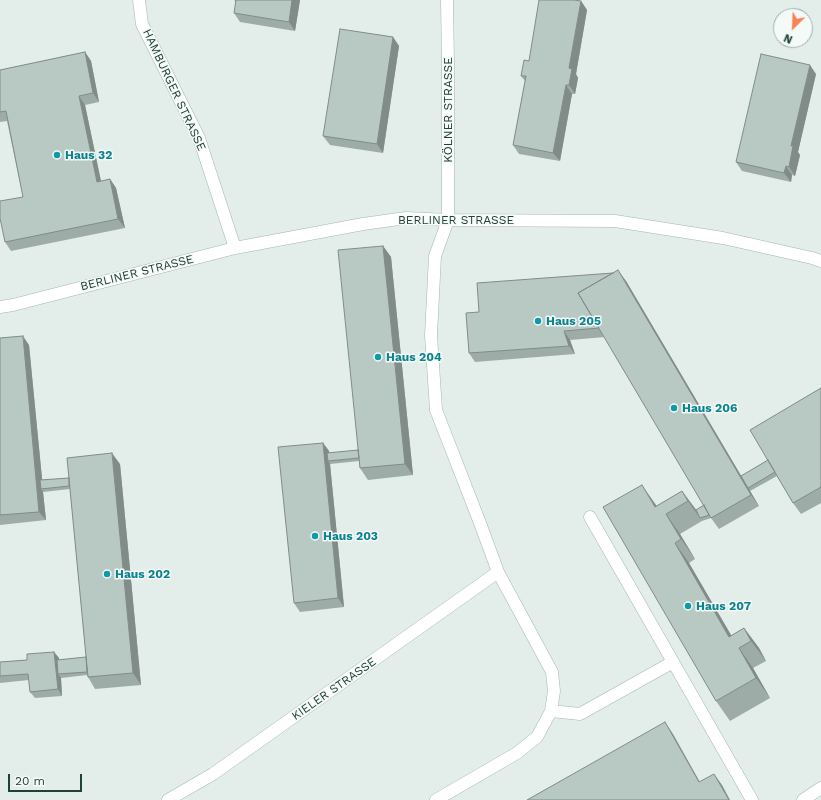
<!DOCTYPE html>
<html>
<head>
<meta charset="utf-8">
<style>
  body { margin:0 }
  #map { position:relative; width:821px; height:800px; overflow:hidden; background:#e3ede9; font-family:"Work Sans",sans-serif }
  canvas { display:block }
  .north { position:absolute; left:773px; top:8px; width:40px; height:40px; box-sizing:border-box; background:#f4faf7; border:1px solid #a0b0ab; border-radius:50%; rotate:204deg; font-size:11px; font-weight:700; line-height:16px; text-align:center; color:#214038 }
  .north::after { content:''; display:block; margin:auto; width:14px; height:18px; background:#f98256; clip-path:polygon(50% 0,100% 100%,50% 72%,0 100%) }
  .scale { position:absolute; left:8px; top:774px; width:74px; height:18px; box-sizing:border-box; border:2px solid #214038; border-top:0; padding-left:5px; font-size:12px; line-height:14px; white-space:nowrap; color:#214038; -webkit-text-stroke:3px #f4faf7; paint-order:stroke }
</style>
</head>
<body>
<div id="map">
<canvas width="821" height="800"></canvas>
<div class="north">N</div>
<div class="scale">20 m</div>
</div>
<script>
const c = document.querySelector('canvas').getContext('2d');
c.lineJoin = 'round';
const shape = rows => new Path2D(rows.map(r => 'M' + r).join(''));
function strokePath(path, color, width, dash) { c.strokeStyle = color; c.lineWidth = width; c.lineCap = dash ? 'butt' : 'round'; c.setLineDash(dash || []); c.stroke(path); }
function paint(path, color) { c.fillStyle = color; c.fill(path, 'evenodd'); }
function label(font, color, halo, rows, align = 'center') {
  c.font = font + ' "Work Sans",sans-serif'; c.lineWidth = 3; c.setLineDash([]); c.textBaseline = 'middle'; c.strokeStyle = halo; c.fillStyle = color; for (const [text, x, y, turn = 0] of rows) {
    c.save(); c.translate(x, y); c.rotate((+turn || 0) * Math.PI / 180); c.textAlign = isNaN(turn) ? turn : align; if (halo) c.strokeText(text, 0, 0); c.fillText(text, 0, 0); c.restore();
  }
}
const lane = shape([
  [139,0,142,24,199,138,235,248],
  [0,307,13,305,235,248,363,224,406,218,448,220,615,221,723,238,812,258,821,261],
  [590,517,752,800],
  [551,711,580,714,673,662],
  [168,800,213,774,498,572],
  [436,800,517,753,537,737,551,711,554,691,552,672,498,572,480,523,436,410,431,335,435,256,448,220,448,64,447,0],
  [803,800,821,788]
]);
strokePath(lane, '#a5b6b0', 13);
strokePath(lane, '#fff', 12);
paint(shape([
  [234,0,300,0,295,31,240,22,234,13,236,2],
  [581,1,587,10,576,74,578,78,575,94,572,94,560,161,519,154,513,145,525,81,521,76,529,61],
  [393,37,399,46,383,153,330,145,323,136],
  [85,52,91,61,99,102,85,105,101,181,110,179,116,188,125,228,11,251,5,242,23,197,7,121,0,122,0,70],
  [816,74,798,152,800,155,795,176,792,175,791,182,742,171,736,162],
  [383,246,391,257,413,475,368,480,360,468,359,461,330,464,344,607,300,612,294,603,323,443,329,451,329,453,358,450],
  [626,281,741,476,768,460,821,388,821,503,801,514,793,503,777,476,750,491,759,506,719,529,711,518,702,521,680,534,695,559,689,563,731,636,744,628,759,648,766,661,753,668,770,698,730,721,716,701,656,506,682,491,696,510,704,505,605,337,570,340,575,354,475,362,469,353,479,312],
  [0,338,29,345,42,480,68,478,120,464,141,685,95,689,88,677,87,675,61,678,62,696,35,698,30,692,29,680,0,683,0,662,27,660,54,652,59,658,59,660,86,657,70,489,43,492,46,520,0,525]
]), '#9eaca7');
paint(shape([
  [292,0,300,0,295,31,289,22],
  [581,1,587,10,576,74,578,78,575,94,569,85,569,68],
  [393,37,399,46,383,153,377,144],
  [85,52,91,61,99,102,93,93],
  [810,65,816,74,798,152,800,155,795,176,789,167,791,146],
  [566,85,572,94,560,161,553,153],
  [79,96,85,105,103,191,97,182],
  [786,166,792,175,791,182,784,173],
  [110,179,116,188,125,228,118,219],
  [383,246,391,257,413,475,405,464],
  [618,270,626,281,759,506,751,495],
  [564,331,570,340,575,354,569,346],
  [23,336,29,345,43,488,41,489,43,492,46,520,39,512],
  [323,443,329,451,330,461,328,461,330,464,344,607,338,598],
  [112,453,120,464,141,685,133,673],
  [642,485,656,505,669,527,655,507],
  [682,491,697,511,700,518,688,501],
  [666,514,680,534,695,559,681,539],
  [675,543,689,563,744,657,729,637],
  [744,628,759,648,766,661,751,641],
  [739,648,753,668,770,698,756,678],
  [54,652,59,658,60,674,58,674,61,678,62,696,58,689],
  [665,722,673,734,706,793,699,782],
  [714,774,722,785,730,800,729,800]
]), '#818c88');
const building = shape([
  [236,0,292,0,289,22,234,13,236,0],
  [539,0,574,0,581,1,569,68,572,69,569,85,566,85,553,153,513,145,526,76,521,76,524,60,529,61,539,0],
  [340,29,393,37,377,144,323,136,340,29],
  [85,52,93,93,79,96,97,182,110,179,118,219,5,242,0,218,0,201,23,197,6,111,0,112,0,70,85,52],
  [761,54,810,65,791,146,793,146,789,167,786,166,784,173,736,162,761,54],
  [383,246,405,464,360,468,338,250,383,246],
  [618,270,751,495,711,518,578,293,618,270],
  [613,273,578,293,599,328,564,331,569,346,469,353,466,313,479,312,477,283,613,273],
  [23,336,39,512,0,515,0,338,23,336],
  [821,388,821,487,793,503,750,430,821,388],
  [323,443,338,598,294,603,278,447,323,443],
  [358,450,359,458,328,461,327,453,358,450],
  [112,453,133,673,88,677,67,458,112,453],
  [768,460,775,472,748,488,741,476,768,460],
  [69,478,69,486,41,489,40,480,69,478],
  [642,485,655,507,682,491,688,501,666,514,681,539,675,543,729,637,744,628,751,641,739,648,756,678,716,701,603,507,642,485],
  [704,505,709,515,700,518,696,510,704,505],
  [54,652,58,689,30,692,28,674,0,676,0,662,27,660,27,654,54,652],
  [86,657,87,672,58,674,57,660,86,657],
  [665,722,699,782,714,774,729,800,527,800,665,722]
]);
paint(building, '#b8c8c2');
strokePath(building, '#818c88', 1);
for (const [x, y, r, color] of [
  [57,155,4,"#0f9aa8"],
  [538,321,4,"#0f9aa8"],
  [378,357,4,"#0f9aa8"],
  [674,408,4,"#0f9aa8"],
  [315,536,4,"#0f9aa8"],
  [107,574,4,"#0f9aa8"],
  [688,606,4,"#0f9aa8"]
]) { const dot = new Path2D(); dot.arc(x, y, r, 0, 2 * Math.PI); c.fillStyle = color; c.fill(dot); strokePath(dot, '#f4faf7', 1.5); }
label('12px', '#214038', '#f4faf7', [
  ["HAMBURGER STRASSE",174,90,65],
  ["KÖLNER STRASSE",448,110,-90],
  ["BERLINER STRASSE",456,220],
  ["BERLINER STRASSE",137,273,-14],
  ["KIELER STRASSE",334,689,-35]
]);
label('bold 12px', '#0d838f', '#f4faf7', [
  ["Haus 32",65,155],
  ["Haus 205",546,321],
  ["Haus 204",386,357],
  ["Haus 206",682,408],
  ["Haus 203",323,536],
  ["Haus 202",115,574],
  ["Haus 207",696,606]
], 'left');
</script>
</body>
</html>
